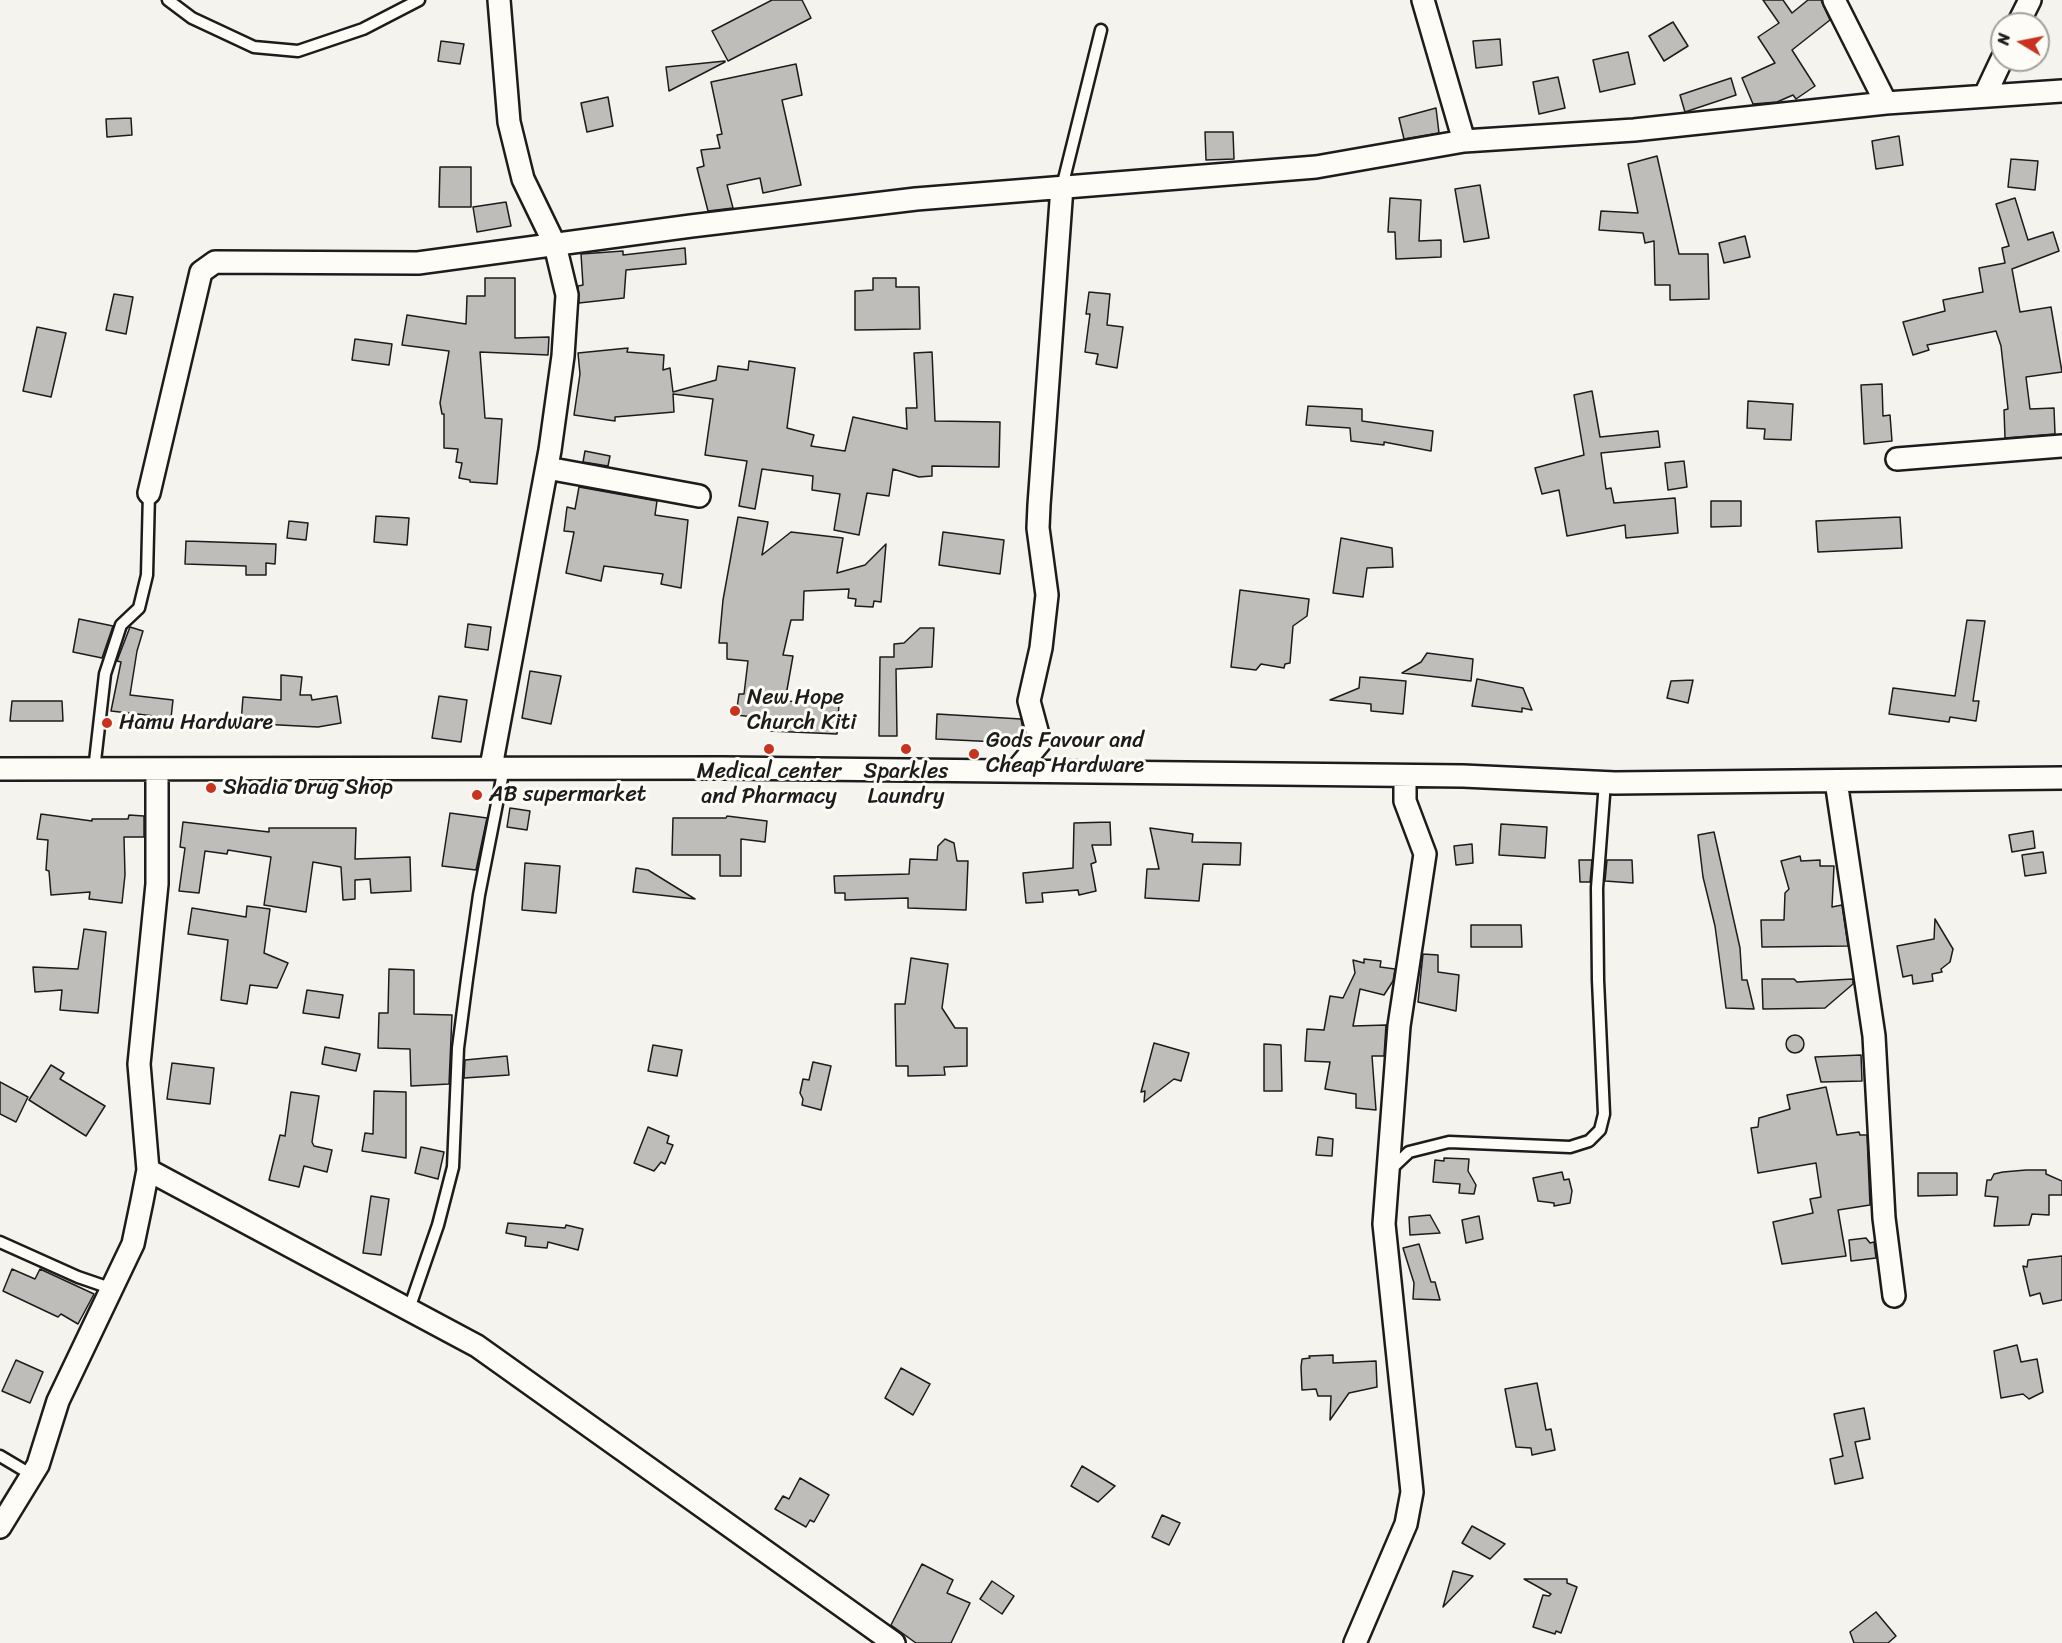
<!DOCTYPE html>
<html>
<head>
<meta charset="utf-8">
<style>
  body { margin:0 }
  #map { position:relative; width:2062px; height:1643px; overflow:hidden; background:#f4f3ee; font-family:Sriracha,sans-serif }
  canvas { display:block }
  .north { position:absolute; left:1990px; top:12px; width:60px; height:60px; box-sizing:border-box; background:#fdfcf7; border:2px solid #a3a29f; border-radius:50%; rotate:280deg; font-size:16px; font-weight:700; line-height:24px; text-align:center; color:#1c1c1c }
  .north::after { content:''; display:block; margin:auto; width:21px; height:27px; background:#c8321e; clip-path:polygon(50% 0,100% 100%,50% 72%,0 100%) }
</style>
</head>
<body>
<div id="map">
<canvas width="2062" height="1643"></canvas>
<div class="north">N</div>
</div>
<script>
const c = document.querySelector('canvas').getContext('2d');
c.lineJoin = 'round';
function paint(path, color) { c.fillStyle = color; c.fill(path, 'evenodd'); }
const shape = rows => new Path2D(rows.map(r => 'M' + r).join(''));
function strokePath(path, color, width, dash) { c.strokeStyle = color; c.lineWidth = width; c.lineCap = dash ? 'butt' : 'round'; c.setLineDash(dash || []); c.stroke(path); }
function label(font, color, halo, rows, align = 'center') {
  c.font = font + ' Sriracha,sans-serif'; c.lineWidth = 6; c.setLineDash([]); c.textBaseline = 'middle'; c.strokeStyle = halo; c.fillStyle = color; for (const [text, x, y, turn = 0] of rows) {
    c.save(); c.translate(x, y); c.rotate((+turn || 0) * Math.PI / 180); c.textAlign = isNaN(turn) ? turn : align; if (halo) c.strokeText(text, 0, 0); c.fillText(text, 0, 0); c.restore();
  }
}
const building = shape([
  [772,0,802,0,811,18,728,61,712,31,772,0],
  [1763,0,1783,0,1792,13,1808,0,1821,0,1830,20,1792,50,1815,86,1796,99,1793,95,1777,102,1753,104,1742,78,1775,63,1758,37,1779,23,1763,0],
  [1673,22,1688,46,1664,61,1649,36,1673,22],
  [1500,39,1502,65,1476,68,1473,41,1500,39],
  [441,41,464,44,460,64,438,61,441,41],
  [1628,52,1635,84,1600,92,1593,60,1628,52],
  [725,61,725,62,669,91,666,67,725,61],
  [796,64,802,95,782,100,801,185,763,193,760,178,727,185,733,208,708,211,697,168,704,166,701,150,720,148,717,135,722,134,711,82,796,64],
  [1558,77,1565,108,1539,114,1533,82,1558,77],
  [1731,78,1736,95,1685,112,1680,95,1731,78],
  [608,97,613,126,587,132,581,103,608,97],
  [1436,108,1439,133,1404,139,1399,118,1436,108],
  [131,118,132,135,107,137,106,119,131,118],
  [1205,132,1233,132,1234,159,1206,160,1205,132],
  [1899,136,1903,165,1876,169,1872,141,1899,136],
  [1657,156,1679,254,1708,254,1709,299,1670,300,1670,285,1655,285,1654,241,1645,243,1643,233,1599,230,1601,211,1638,213,1628,164,1657,156],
  [2011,159,2038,161,2035,190,2008,187,2011,159],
  [440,167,471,167,471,207,439,207,440,167],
  [1480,185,1489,238,1464,242,1455,189,1480,185],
  [1390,198,1421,200,1419,241,1441,240,1441,257,1396,259,1395,232,1388,232,1390,198],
  [2015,198,2028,240,2053,232,2059,251,2012,269,2020,312,2051,307,2062,372,2026,377,2030,409,2054,408,2055,434,2005,438,2004,410,2008,409,2001,346,1996,331,1927,345,1929,350,1913,355,1903,322,1945,311,1943,300,1983,292,1979,268,2005,263,2002,248,2009,246,1996,204,2015,198],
  [506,202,511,226,477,232,473,207,506,202],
  [1745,236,1750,257,1724,263,1719,243,1745,236],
  [685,248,686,264,626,270,624,298,579,303,578,286,583,285,581,254,623,251,623,255,685,248],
  [485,278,515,278,515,338,549,337,548,355,480,352,485,418,502,419,497,484,470,482,470,480,459,478,462,463,456,462,458,449,444,448,444,414,442,414,440,403,449,351,402,345,407,315,466,324,467,296,485,296,485,278],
  [873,278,896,278,896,287,919,287,920,329,855,330,855,291,873,290,873,278],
  [1089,292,1110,294,1107,325,1123,327,1117,368,1096,364,1098,354,1085,352,1090,314,1086,314,1089,292],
  [114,294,133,297,126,334,106,330,114,294],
  [37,327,66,333,51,397,23,391,37,327],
  [355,339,392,344,389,365,352,360,355,339],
  [628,348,627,352,664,355,663,370,670,368,673,392,716,380,718,366,748,370,749,361,795,368,787,428,814,435,811,446,845,451,853,417,907,429,906,408,917,408,914,353,932,352,935,421,1000,422,999,467,932,466,932,476,919,477,893,469,889,496,867,493,859,535,834,530,840,494,812,490,813,476,762,469,755,509,739,506,747,461,705,455,713,399,673,394,674,412,615,417,615,421,574,415,580,374,578,353,628,348],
  [1882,384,1883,416,1890,415,1892,441,1864,444,1861,385,1882,384],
  [1592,391,1600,437,1658,431,1660,447,1601,453,1606,489,1611,488,1614,503,1675,498,1678,533,1626,538,1625,525,1567,536,1559,490,1542,494,1535,468,1584,455,1574,395,1592,391],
  [1748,401,1793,404,1791,440,1764,439,1765,429,1747,428,1748,401],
  [1308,406,1362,409,1362,421,1433,431,1431,451,1384,442,1384,445,1351,441,1350,428,1306,425,1308,406],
  [585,451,610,456,608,466,583,462,585,451],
  [1684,461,1687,487,1668,490,1665,463,1684,461],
  [579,487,657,501,655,515,688,520,681,588,661,584,663,574,604,566,601,581,566,573,574,532,564,531,567,507,575,509,579,487],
  [1711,501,1741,501,1741,526,1711,527,1711,501],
  [376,516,409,518,407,545,374,542,376,516],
  [738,517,768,522,762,555,791,532,843,538,837,573,865,565,886,544,881,602,874,601,873,607,855,606,856,599,848,598,849,589,804,591,803,620,791,620,783,655,793,656,785,701,839,704,837,734,770,731,772,719,736,715,739,694,744,694,748,661,727,659,727,643,719,643,723,600,738,517],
  [1900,517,1902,548,1818,552,1816,521,1900,517],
  [289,521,308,523,306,540,287,538,289,521],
  [943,532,1004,540,1000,574,939,565,943,532],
  [1341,538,1392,548,1393,567,1367,568,1363,597,1333,593,1341,538],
  [186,541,276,544,275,564,266,563,266,575,246,575,246,566,185,564,186,541],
  [1240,590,1309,599,1307,616,1293,626,1290,663,1285,664,1284,668,1261,664,1256,670,1231,667,1240,590],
  [79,619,113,626,102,658,73,652,79,619],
  [1967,620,1985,621,1973,701,1979,701,1976,721,1950,717,1949,722,1889,714,1893,688,1955,696,1967,620],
  [468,624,491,627,488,650,465,647,468,624],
  [130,627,143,631,137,651,130,695,173,700,171,718,111,711,121,662,117,661,130,627],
  [920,628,934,628,932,667,896,669,897,736,879,736,880,657,894,657,894,644,904,643,920,628],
  [1427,653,1473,659,1471,681,1402,673,1421,662,1427,653],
  [530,671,561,676,551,724,522,718,530,671],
  [281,675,302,677,300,695,311,695,312,700,337,696,341,723,318,727,241,723,243,697,281,700,281,675],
  [1360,677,1406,681,1403,714,1371,711,1371,704,1330,700,1359,688,1360,677],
  [1477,679,1523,688,1532,710,1522,708,1522,712,1472,706,1477,679],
  [1693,680,1688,703,1667,698,1671,681,1693,680],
  [439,696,467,700,461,742,432,738,439,696],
  [12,701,62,701,63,721,10,721,12,701],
  [937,714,1021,719,1025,739,1019,743,936,739,937,714],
  [510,808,530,811,527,830,507,827,510,808],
  [450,813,487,818,476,870,442,866,450,813],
  [41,814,92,821,92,819,128,819,129,815,144,816,144,837,124,837,125,875,122,903,89,899,90,892,51,895,49,871,46,870,48,840,37,839,41,814],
  [727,816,767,821,765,842,741,839,741,876,720,876,720,855,672,855,673,818,726,818,727,816],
  [183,822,269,832,269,828,356,828,355,859,410,857,411,891,371,893,370,879,355,880,355,899,343,900,341,867,313,862,306,912,264,905,271,857,228,850,227,854,205,851,199,893,179,891,185,848,180,847,183,822],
  [1110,822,1111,845,1092,845,1096,862,1091,864,1096,891,1079,895,1078,890,1042,893,1043,902,1026,903,1023,873,1073,868,1074,823,1110,822],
  [1501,824,1547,827,1545,858,1499,855,1501,824],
  [1150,828,1193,834,1192,842,1241,843,1240,865,1203,864,1199,901,1145,898,1147,869,1159,869,1150,828],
  [2033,831,2035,848,2012,852,2009,835,2033,831],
  [1714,832,1740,948,1742,980,1747,980,1754,1009,1726,1008,1715,926,1703,877,1698,835,1714,832],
  [945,839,954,843,957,861,968,861,966,910,908,908,908,898,845,900,845,893,835,893,834,876,909,874,910,859,937,860,938,846,945,839],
  [1472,844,1473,863,1456,865,1454,846,1472,844],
  [2043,852,2046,873,2025,876,2022,855,2043,852],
  [1800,856,1801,861,1820,860,1820,866,1834,866,1832,907,1842,905,1848,946,1762,947,1761,920,1784,920,1785,893,1789,889,1781,861,1800,856],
  [1579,860,1592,860,1590,882,1580,882,1579,860],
  [1607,860,1632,860,1633,883,1605,881,1607,860],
  [525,863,560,866,556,913,522,910,525,863],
  [636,868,648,870,695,899,633,892,636,868],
  [247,906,270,909,264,953,288,963,277,988,250,985,247,1004,221,1000,228,940,188,934,192,908,246,917,247,906],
  [1935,919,1953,949,1950,962,1941,969,1942,972,1932,974,1933,981,1913,984,1912,975,1903,977,1897,946,1934,939,1935,919],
  [1471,925,1521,925,1522,947,1471,947,1471,925],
  [84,929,106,932,98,1013,60,1010,62,990,35,992,33,967,78,969,84,929],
  [1423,954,1438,955,1438,972,1459,975,1456,1011,1418,1002,1423,954],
  [911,958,948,964,942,1008,955,1028,967,1028,967,1066,944,1067,945,1075,908,1076,908,1066,896,1066,895,1004,905,1004,911,958],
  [1364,959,1381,961,1380,967,1395,969,1393,981,1384,995,1360,989,1353,1026,1386,1025,1384,1056,1372,1056,1376,1110,1356,1108,1356,1094,1325,1089,1330,1062,1305,1061,1307,1029,1324,1030,1330,996,1343,998,1355,973,1353,960,1364,963,1364,959],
  [389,969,414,970,414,1014,452,1015,449,1084,411,1086,410,1049,378,1048,379,1013,388,1013,389,969],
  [1762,979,1794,979,1797,982,1853,979,1853,984,1825,1008,1763,1009,1762,979],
  [307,990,343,995,339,1018,303,1013,307,990],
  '1786 1044a9 9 0 1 1 18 0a9 9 0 1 1-18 0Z',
  [1154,1043,1189,1053,1181,1081,1174,1079,1144,1102,1145,1091,1141,1092,1154,1043],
  [1264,1044,1281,1045,1282,1091,1264,1091,1264,1044],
  [653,1045,682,1050,677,1076,648,1071,653,1045],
  [325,1047,360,1054,356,1071,322,1064,325,1047],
  [1861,1055,1862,1081,1821,1082,1815,1057,1861,1055],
  [507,1056,509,1075,464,1078,465,1060,507,1056],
  [813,1062,831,1066,821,1110,802,1105,803,1099,800,1093,803,1079,809,1080,813,1062],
  [172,1063,214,1068,210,1104,167,1099,172,1063],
  [51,1065,64,1073,60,1079,105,1106,86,1136,29,1100,51,1065],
  [0,1082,28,1097,16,1122,0,1114,0,1082],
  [1826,1087,1837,1135,1859,1132,1860,1135,1867,1135,1870,1205,1838,1210,1846,1256,1782,1264,1773,1222,1813,1213,1810,1199,1821,1197,1816,1163,1758,1173,1751,1128,1758,1127,1759,1118,1790,1109,1787,1095,1826,1087],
  [374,1091,406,1092,406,1158,362,1151,365,1133,373,1134,374,1091],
  [291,1092,319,1096,312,1142,314,1146,332,1150,327,1172,304,1166,299,1187,269,1180,280,1135,285,1136,291,1092],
  [648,1127,669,1136,667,1143,673,1145,665,1164,661,1162,654,1171,634,1163,648,1127],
  [1318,1137,1333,1139,1332,1156,1316,1155,1318,1137],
  [421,1147,444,1152,438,1179,415,1173,421,1147],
  [1444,1158,1469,1159,1468,1171,1476,1185,1474,1194,1459,1193,1460,1184,1433,1182,1435,1160,1444,1161,1444,1158],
  [2026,1170,2046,1170,2046,1174,2062,1181,2062,1195,2049,1195,2049,1215,2032,1214,2029,1225,1994,1226,1998,1197,1985,1196,1987,1180,1991,1180,1994,1174,2003,1172,2026,1170],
  [1562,1172,1564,1180,1569,1179,1572,1191,1570,1203,1554,1206,1554,1203,1538,1201,1533,1178,1562,1172],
  [1918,1173,1957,1173,1957,1195,1918,1196,1918,1173],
  [371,1196,389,1199,381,1255,363,1253,371,1196],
  [1430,1215,1440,1233,1410,1235,1409,1217,1430,1215],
  [1479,1216,1483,1239,1466,1243,1462,1220,1479,1216],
  [508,1223,565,1228,566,1225,583,1229,578,1250,548,1242,547,1248,525,1246,526,1237,506,1233,508,1223],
  [1866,1238,1870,1243,1874,1242,1876,1258,1851,1261,1849,1240,1866,1238],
  [1419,1244,1431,1282,1435,1282,1440,1300,1413,1299,1414,1283,1403,1248,1419,1244],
  [2062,1256,2062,1300,2043,1304,2040,1293,2030,1296,2023,1266,2027,1267,2028,1260,2062,1256],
  [12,1269,35,1279,40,1269,94,1294,78,1324,61,1314,58,1317,3,1291,12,1269],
  [2017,1345,2021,1362,2037,1359,2043,1392,2029,1399,2023,1394,2001,1398,1994,1351,2017,1345],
  [1333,1355,1333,1363,1376,1361,1377,1387,1349,1393,1330,1420,1331,1396,1318,1396,1316,1389,1302,1390,1301,1367,1302,1359,1310,1358,1309,1356,1333,1355],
  [16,1360,43,1372,30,1403,2,1391,16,1360],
  [901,1368,930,1384,913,1415,885,1398,901,1368],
  [1537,1383,1546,1430,1551,1429,1555,1450,1532,1455,1531,1448,1516,1447,1505,1389,1537,1383],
  [1864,1408,1870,1439,1855,1442,1863,1478,1835,1484,1830,1459,1843,1456,1834,1414,1864,1408],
  [1082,1466,1115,1486,1098,1502,1071,1486,1082,1466],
  [800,1478,829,1495,814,1522,810,1520,806,1527,775,1509,783,1496,789,1499,800,1478],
  [1162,1515,1180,1523,1169,1545,1152,1537,1162,1515],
  [1472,1526,1505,1544,1490,1559,1462,1543,1472,1526],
  [922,1564,953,1580,947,1593,970,1603,951,1643,916,1643,891,1625,922,1564],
  [1453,1571,1473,1576,1443,1607,1453,1571],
  [1524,1579,1567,1579,1567,1583,1577,1587,1561,1633,1556,1631,1555,1634,1533,1627,1543,1595,1549,1596,1551,1594,1524,1579],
  [992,1581,1014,1596,1002,1614,980,1599,992,1581],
  [1876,1612,1896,1636,1888,1643,1854,1643,1850,1632,1876,1612]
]);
paint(building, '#bebdba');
strokePath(building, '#1c1c1c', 1.5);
const service = shape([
  [168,0,192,18,254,47,298,51,363,29,419,0],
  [1062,187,1101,30],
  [94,770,105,674,121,625,139,608,147,575,149,493],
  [1390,1170,1409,1152,1449,1142,1570,1147,1589,1141,1600,1130,1604,1114,1598,980,1597,888,1605,782],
  [0,1242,78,1277,113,1289],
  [409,1309,438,1225,453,1167,458,1048,467,979,479,895,504,768],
  [0,1456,32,1475]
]);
const minor = shape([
  [1423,0,1464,141],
  [1834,0,1886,103],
  [2018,24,2030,0],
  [1985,95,2002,59],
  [1897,459,2062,446],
  [547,468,699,496],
  [149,493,201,272,215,262,418,263,691,226,916,199,1316,167,1464,141,1634,130,1886,103,2062,91],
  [491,767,550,450,563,356,567,295,555,245,523,179,509,122,499,0],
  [0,769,723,768,1463,776,1615,783,2062,778],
  [1016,771,1040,742,1029,701,1041,648,1047,595,1038,528,1039,505,1062,187],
  [1836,781,1874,1036,1884,1218,1894,1296],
  [148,1170,477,1346,894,1643],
  [0,1527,38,1465,58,1401,133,1244,142,1201,148,1170,139,1064,157,884,157,771],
  [1355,1643,1406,1524,1412,1492,1384,1224,1399,1026,1425,854,1405,801,1405,776]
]);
strokePath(service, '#1c1c1c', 15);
strokePath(minor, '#1c1c1c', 26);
strokePath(service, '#fdfcf7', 10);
strokePath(minor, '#fdfcf7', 21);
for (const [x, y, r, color] of [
  [735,711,6,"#c8321e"],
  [107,723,6,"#c8321e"],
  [769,749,6,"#c8321e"],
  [906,749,6,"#c8321e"],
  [974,754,6,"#c8321e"],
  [211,788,6,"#c8321e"],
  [477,795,6,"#c8321e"]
]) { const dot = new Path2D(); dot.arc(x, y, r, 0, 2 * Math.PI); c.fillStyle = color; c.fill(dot); strokePath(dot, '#fdfcf7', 2); }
label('22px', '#1c1c1c', '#fdfcf7', [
  ["New Hope",747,698],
  ["Church Kiti",747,723],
  ["Hamu Hardware",119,723],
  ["Gods Favour and",986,741],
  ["Cheap Hardware",986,766],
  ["Medical center",769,772,"center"],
  ["and Pharmacy",769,797,"center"],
  ["Sparkles",906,772,"center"],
  ["Laundry",906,797,"center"],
  ["Shadia Drug Shop",223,788],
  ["AB supermarket",489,795]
], 'left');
</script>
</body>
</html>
